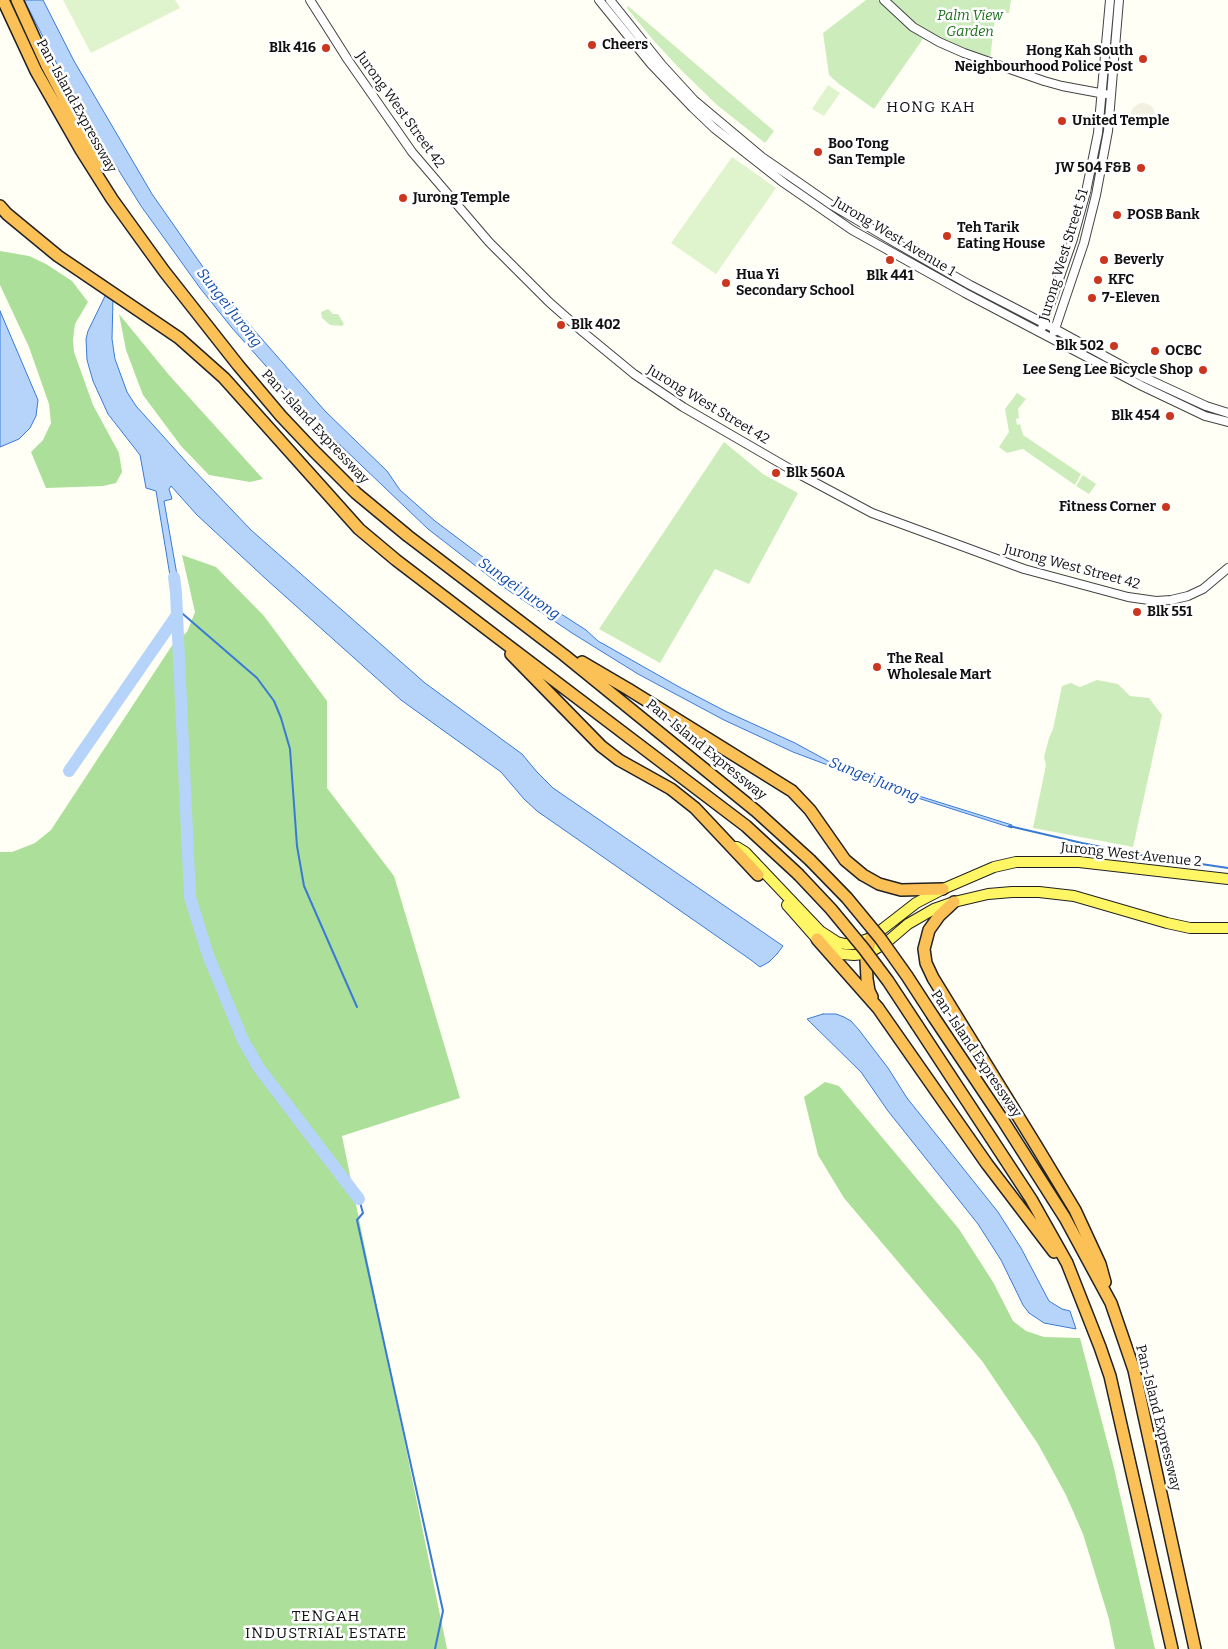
<!DOCTYPE html>
<html>
<head>
<meta charset="utf-8">
<style>
  body { margin:0 }
  canvas { display:block; background:#fffff5 }
</style>
</head>
<body>
<canvas width="1228" height="1649"></canvas>
<script>
const c = document.querySelector('canvas').getContext('2d');
c.lineJoin = 'round';
function paint(path, color) { c.fillStyle = color; c.fill(path, 'evenodd'); }
const shape = rows => new Path2D(rows.map(r => 'M' + r).join(''));
function strokePath(path, color, width, dash) { c.strokeStyle = color; c.lineWidth = width; c.lineCap = dash ? 'butt' : 'round'; c.setLineDash(dash || []); c.stroke(path); }
function label(font, color, halo, rows, align = 'center') {
  c.font = font + ' Bitter,serif'; c.lineWidth = 5; c.setLineDash([]); c.textBaseline = 'middle'; c.strokeStyle = halo; c.fillStyle = color; for (const [text, x, y, turn = 0] of rows) {
    c.save(); c.translate(x, y); c.rotate((+turn || 0) * Math.PI / 180); c.textAlign = isNaN(turn) ? turn : align; if (halo) c.strokeText(text, 0, 0); c.fillText(text, 0, 0); c.restore();
  }
}
paint(shape([
  [866,0,878,0,899,21,923,39,874,109,839,84,829,75,823,33],
  [887,0,1011,0,1009,13,996,13,990,58,941,39,914,24],
  [628,6,774,131,765,143,717,105,681,70,654,41,627,8],
  [328,309,333,314,338,314,344,324,342,326,330,325,322,318,321,312],
  [1017,393,1026,399,1018,409,1019,418,1016,419,1017,425,1020,424,1023,435,1081,474,1075,485,1023,449,1007,453,999,447,1009,432,1005,409],
  [724,442,763,474,798,493,749,584,715,569,660,663,599,629],
  [1083,475,1096,484,1089,494,1076,486],
  [1097,680,1118,684,1130,696,1149,698,1162,715,1133,847,1033,828,1046,765,1044,757,1049,738,1053,729,1062,686,1071,683,1080,687]
]), '#ccedbb');
paint(shape([
  [0,251,29,256,46,264,72,281,88,302,75,324,73,340,74,352,93,405,119,453,122,472,116,483,103,486,46,488,31,452,43,440,51,423,49,404,29,347,0,285],
  [119,314,169,375,263,479,250,482,209,475,181,446,143,395,126,350],
  [182,555,216,567,264,616,327,701,327,788,394,876,460,1098,342,1136,447,1649,0,1649,0,852,12,852,35,843,51,830,171,647,187,632,195,612],
  [825,1082,839,1086,959,1229,993,1282,1013,1321,1026,1331,1044,1337,1080,1338,1113,1464,1155,1649,1115,1649,1109,1619,1083,1534,1066,1495,1038,1444,982,1361,844,1198,818,1155,804,1097]
]), '#acdf99');
paint(shape([
  [63,0,175,0,180,8,91,53],
  [828,85,840,93,824,116,812,109],
  [732,157,776,188,716,274,671,243]
]), '#dff3cd');
paint(shape([
  '1131 115a12 12 0 1 1 24 0a12 12 0 1 1-24 0Z'
]), '#f2f0e1');
const water = shape([
  [24,0,43,0,74,61,152,194,212,280,254,330,325,411,387,471,400,490,435,521,544,603,586,630,598,641,681,688,727,712,795,743,828,761,903,791,1012,825,1012,828,902,793,793,752,724,720,638,674,572,633,499,584,428,529,315,421,232,328,200,288,141,206,96,134,59,68,24,0],
  [107,292,113,298,112,339,115,359,127,392,136,406,189,465,251,530,425,683,522,754,537,772,553,788,783,946,777,954,769,962,760,967,751,960,537,811,524,799,501,772,401,700,267,580,197,515,171,486,169,489,172,499,164,501,180,592,173,594,156,491,146,488,140,455,108,414,93,381,87,360,86,339,88,331,107,292],
  [0,311,38,400,36,416,30,428,19,439,0,447,0,311],
  [823,1014,836,1014,844,1017,851,1021,859,1030,888,1068,907,1098,998,1212,1021,1248,1049,1301,1062,1309,1070,1311,1076,1329,1044,1323,1029,1313,1023,1305,1001,1260,978,1224,888,1111,861,1072,807,1019,823,1014]
]);
paint(water, '#b6d4fa');
strokePath(water, '#397ad5', 1);
strokePath(shape([
  [176,608,257,678,274,701,281,718,290,749,297,846,304,886,357,1007],
  [1009,826,1082,843,1141,855,1228,868],
  [359,1199,363,1213,357,1220,443,1611,435,1649]
]), '#397ad5', 2);
strokePath(shape([
  [174,577,176,593,190,897,208,955,243,1040,259,1068,359,1199],
  [69,771,177,615]
]), '#b6d4fa', 12);
const minor = shape([
  [310,0,348,60,412,152,489,242,549,302,583,332,634,374,683,407,797,473,872,513,1024,569,1128,597,1156,601,1171,600,1188,596,1203,589,1228,568],
  [599,0,651,64,693,108,714,128,784,183,852,230,965,293,1142,386,1205,416,1228,422],
  [610,0,662,65,694,100,762,157,830,204,896,243,970,285,1055,329,1141,376,1206,406,1228,413],
  [884,0,913,27,939,42,964,53,1044,81,1062,86,1105,94],
  [1042,328,1073,239,1086,192,1098,133,1110,0],
  [1054,332,1084,243,1096,195,1108,131,1119,0]
]);
const major = shape([
  [732,847,737,847,745,852,820,931,837,942,845,944,853,944,871,938,916,903,943,889,994,867,1016,862,1079,862,1228,879],
  [787,905,817,939,832,950,842,954,854,955,864,954,872,951,887,942,908,924,934,909,954,902,988,894,1012,892,1039,892,1074,896,1167,923,1190,928,1228,928]
]);
const highway = shape([
  [3,0,36,71,81,150,112,199,164,271,238,365,281,416,314,451,356,493,408,536,564,655,756,811,810,860],
  [17,0,47,66,89,145,97,165],
  [0,206,7,214,58,256,179,338,224,378,359,529,396,560,493,634,746,826,798,874],
  [511,654,601,746,619,760,671,789,695,808,758,875],
  [582,662,628,689,792,791,810,810,845,860,863,875,879,884,901,890,943,889],
  [954,902,939,916,929,930,924,949,926,963,933,978,1037,1147,1075,1210,1100,1264,1105,1282],
  [871,938,866,960,867,979,869,991,872,997],
  [817,939,878,1008,987,1164,1054,1252],
  [933,1016,1002,1119,1065,1218,1111,1303,1134,1370,1195,1649],
  [917,1025,1031,1199,1067,1263,1100,1347,1110,1376,1172,1649]
]);
strokePath(minor, '#444', 10);
strokePath(major, '#222', 12);
strokePath(highway, '#222', 14);
strokePath(minor, '#fff', 8);
strokePath(major, '#fff665', 10);
strokePath(highway, '#fbc056', 11);
const highwayBridge = shape([
  [810,860,847,898,880,938,907,976,933,1016],
  [798,874,831,909,864,949,888,981,917,1025]
]);
strokePath(highwayBridge, '#222', 14, []);
strokePath(highwayBridge, '#fbc056', 11);
for (const [x, y, r, color] of [
  [592,45,5,"#cb361f"],
  [326,48,5,"#cb361f"],
  [1143,59,5,"#cb361f"],
  [1062,121,5,"#cb361f"],
  [818,152,5,"#cb361f"],
  [1141,168,5,"#cb361f"],
  [403,198,5,"#cb361f"],
  [1117,215,5,"#cb361f"],
  [947,236,5,"#cb361f"],
  [890,260,5,"#cb361f"],
  [1104,260,5,"#cb361f"],
  [1098,280,5,"#cb361f"],
  [726,283,5,"#cb361f"],
  [1092,298,5,"#cb361f"],
  [561,325,5,"#cb361f"],
  [1114,346,5,"#cb361f"],
  [1155,351,5,"#cb361f"],
  [1203,370,5,"#cb361f"],
  [1170,416,5,"#cb361f"],
  [776,473,5,"#cb361f"],
  [1166,507,5,"#cb361f"],
  [1137,612,5,"#cb361f"],
  [877,667,5,"#cb361f"]
]) { const dot = new Path2D(); dot.arc(x, y, r, 0, 2 * Math.PI); c.fillStyle = color; c.fill(dot); strokePath(dot, '#fff', 2); }
label('italic 14px', '#1e6e1c', '#fff', [
  ["Palm View",970,16],
  ["Garden",970,32]
]);
label('bold 14px', '#111', '#fff', [
  ["Cheers",602,45],
  ["Blk 416",316,48,"right"],
  ["Hong Kah South",1133,51,"right"],
  ["Neighbourhood Police Post",1133,67,"right"],
  ["United Temple",1072,121],
  ["Boo Tong",828,144],
  ["San Temple",828,160],
  ["JW 504 F&B",1131,168,"right"],
  ["Jurong Temple",413,198],
  ["POSB Bank",1127,215],
  ["Teh Tarik",957,228],
  ["Eating House",957,244],
  ["Beverly",1114,260],
  ["Hua Yi",736,275],
  ["Secondary School",736,291],
  ["Blk 441",890,276,"center"],
  ["KFC",1108,280],
  ["7-Eleven",1102,298],
  ["Blk 402",571,325],
  ["Blk 502",1104,346,"right"],
  ["OCBC",1165,351],
  ["Lee Seng Lee Bicycle Shop",1193,370,"right"],
  ["Blk 454",1160,416,"right"],
  ["Blk 560A",786,473],
  ["Fitness Corner",1156,507,"right"],
  ["Blk 551",1147,612],
  ["The Real",887,659],
  ["Wholesale Mart",887,675]
], 'left');
label('14px', '#111', '#fff', [
  ["Pan-Island Expressway",76,106,61],
  ["Jurong West Street 42",400,110,54],
  ["Jurong West Avenue 1",894,237,31],
  ["Jurong West Street 51",1064,255,-73],
  ["Jurong West Street 42",708,405,31],
  ["Pan-Island Expressway",315,427,47],
  ["Jurong West Street 42",1072,567,15],
  ["Pan-Island Expressway",706,750,39],
  ["Jurong West Avenue 2",1131,855,6],
  ["Pan-Island Expressway",976,1054,56],
  ["Pan-Island Expressway",1158,1418,76]
]);
c.letterSpacing = '1px';
label('15px', '#111', '#fff', [
  ["HONG KAH",931,108],
  ["TENGAH",326,1617],
  ["INDUSTRIAL ESTATE",326,1634]
]);
c.letterSpacing = '0px';
label('italic 15px', '#114cac', '#fff', [
  ["Sungei Jurong",229,308,52],
  ["Sungei Jurong",519,589,35],
  ["Sungei Jurong",874,780,22]
]);
</script>
</body>
</html>
